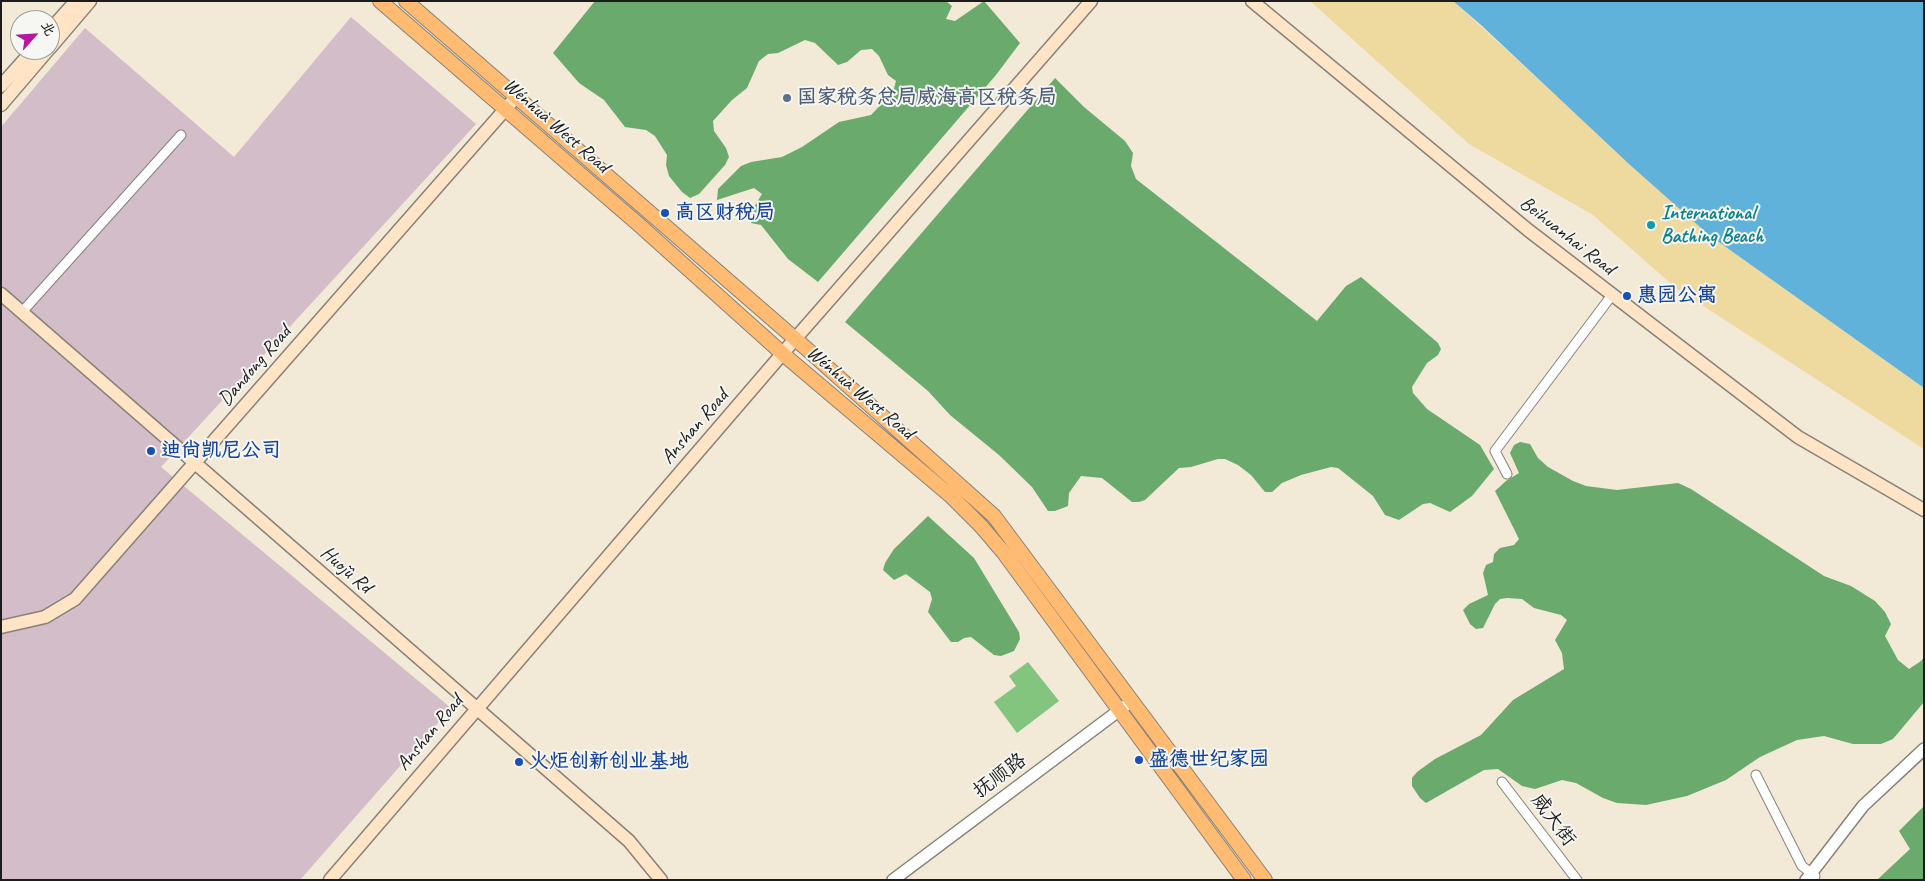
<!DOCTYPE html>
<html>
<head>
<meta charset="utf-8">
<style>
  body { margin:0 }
  #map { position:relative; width:1925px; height:881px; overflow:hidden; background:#f2e9d6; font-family:Caveat,"LXGW WenKai TC",sans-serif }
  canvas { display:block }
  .frame { position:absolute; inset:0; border:2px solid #1c1c1c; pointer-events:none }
  .north { position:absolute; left:10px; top:10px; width:50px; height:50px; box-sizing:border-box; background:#f6f6f2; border:1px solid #9f9f9c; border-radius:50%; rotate:64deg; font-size:14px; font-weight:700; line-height:20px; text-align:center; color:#1c1c1c }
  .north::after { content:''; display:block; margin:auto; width:18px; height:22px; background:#b5179e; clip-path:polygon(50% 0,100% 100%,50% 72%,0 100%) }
</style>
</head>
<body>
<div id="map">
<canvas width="1925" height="881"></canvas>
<div class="frame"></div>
<div class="north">北</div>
</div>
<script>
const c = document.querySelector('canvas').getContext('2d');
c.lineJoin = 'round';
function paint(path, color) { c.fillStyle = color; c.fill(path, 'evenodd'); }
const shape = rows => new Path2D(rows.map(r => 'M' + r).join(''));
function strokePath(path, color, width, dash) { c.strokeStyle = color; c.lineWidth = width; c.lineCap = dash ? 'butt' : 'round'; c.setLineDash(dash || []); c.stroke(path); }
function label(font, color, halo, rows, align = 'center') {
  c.font = font + ' Caveat,"LXGW WenKai TC",sans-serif'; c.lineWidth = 4; c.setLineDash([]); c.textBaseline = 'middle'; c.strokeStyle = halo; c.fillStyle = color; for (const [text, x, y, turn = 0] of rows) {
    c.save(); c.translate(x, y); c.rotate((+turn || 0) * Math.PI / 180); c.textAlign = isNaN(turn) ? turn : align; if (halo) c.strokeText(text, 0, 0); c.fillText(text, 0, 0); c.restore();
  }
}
paint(shape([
  [351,17,476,124,161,467,451,708,300,880,1,880,1,127,85,28,234,157]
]), '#d2bdc8');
paint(shape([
  [1028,662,1059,701,1017,733,994,702,1016,686,1009,676]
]), '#83c57e');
paint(shape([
  [595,1,946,1,952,6,946,19,955,21,984,1,1020,43,996,75,818,282,788,259,761,225,751,223,751,212,762,194,754,188,717,200,718,189,741,166,751,162,782,157,802,147,839,122,871,115,893,92,896,81,888,75,879,56,872,49,861,50,847,62,838,65,815,43,805,40,778,53,768,54,759,61,747,88,732,100,713,121,714,131,726,148,729,157,725,165,699,194,690,198,682,192,669,176,666,165,667,155,655,136,646,130,625,127,604,100,579,83,553,53],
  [1055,78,1084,107,1125,141,1133,153,1131,166,1136,179,1317,321,1346,286,1361,277,1438,343,1441,349,1438,355,1427,363,1412,387,1413,393,1427,409,1480,445,1494,469,1472,496,1450,512,1430,503,1423,504,1399,520,1385,515,1373,496,1338,468,1331,467,1301,475,1282,483,1272,492,1265,492,1251,475,1238,465,1225,459,1218,459,1191,467,1179,468,1145,500,1139,502,1132,502,1102,478,1081,476,1069,493,1068,506,1055,511,1048,511,1032,487,999,455,950,415,928,391,845,322],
  [1520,442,1530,444,1538,458,1548,467,1573,481,1586,486,1617,490,1678,483,1691,489,1824,576,1851,586,1875,601,1885,612,1891,624,1885,636,1898,660,1909,669,1921,661,1924,657,1924,702,1893,739,1881,744,1853,744,1824,736,1797,740,1760,757,1726,780,1687,796,1646,805,1617,803,1603,798,1576,783,1562,780,1535,789,1522,786,1498,769,1484,770,1426,803,1420,798,1412,786,1412,778,1417,772,1435,759,1481,735,1513,700,1564,669,1562,653,1555,640,1567,620,1561,615,1534,608,1522,599,1507,598,1500,599,1495,604,1483,628,1476,629,1470,624,1463,610,1469,604,1488,595,1483,573,1486,565,1493,562,1494,554,1500,548,1514,545,1519,539,1495,491,1506,481,1519,473,1510,453,1514,445],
  [928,516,974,558,1019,632,1020,639,1014,651,1001,656,994,655,971,637,964,638,958,642,951,642,928,612,932,599,930,592,906,574,894,580,883,570,885,563,894,549],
  [1924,806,1924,880,1877,880,1910,849,1899,831]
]), '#6aaa6d');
paint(shape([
  [1310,1,1453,1,1709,235,1924,388,1924,449,1677,289,1593,215,1469,144]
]), '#eeda9e');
paint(shape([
  [1453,1,1924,1,1924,388,1709,235,1629,164,1481,25]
]), '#60b2db');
const minor = shape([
  [22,312,181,135],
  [1507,474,1495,451,1612,295],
  [1756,775,1802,866,1815,876],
  [1502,782,1577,880]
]);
const tertiary = shape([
  [893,880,1125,706],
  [1806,880,1863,806,1924,749]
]);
const secondary = shape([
  [1252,1,1528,230,1798,437,1924,510],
  [50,30,76,1],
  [50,48,90,1],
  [1,86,33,50],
  [1,105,48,50],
  [1,294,629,841,661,880],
  [1,627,45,617,75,599,516,97],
  [330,880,795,339,1091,1]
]);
const primary = shape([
  [380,1,637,223,783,354,952,497,981,526,1004,553,1244,880],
  [406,1,808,350,994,516,1265,880]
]);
strokePath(minor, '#878279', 11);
strokePath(tertiary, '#878279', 14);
strokePath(secondary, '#878279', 15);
strokePath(primary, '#878279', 16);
strokePath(minor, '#fff', 9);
strokePath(tertiary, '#fff', 11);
strokePath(secondary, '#ffe4c6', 12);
strokePath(primary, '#ffbb71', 14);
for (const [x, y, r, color] of [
  [787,98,5,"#5c6f8a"],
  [665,213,5,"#1a4fb4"],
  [1651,225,5,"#0f9aa8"],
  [1627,296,5,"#1a4fb4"],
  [151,451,5,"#1a4fb4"],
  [1139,760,5,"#1a4fb4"],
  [519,762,5,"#1a4fb4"]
]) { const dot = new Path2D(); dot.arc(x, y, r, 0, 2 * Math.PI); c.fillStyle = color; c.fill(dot); strokePath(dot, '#f6f6f2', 2); }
label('bold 20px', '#4e5e75', '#f6f6f2', [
  ["国家税务总局威海高区税务局",797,98]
], 'left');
label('20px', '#1c1c1c', '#f6f6f2', [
  ["Wénhuà West Road",556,126,41],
  ["Beihuanhai Road",1567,236,38],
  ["Dandong Road",255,366,-49],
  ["Wénhuà West Road",860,393,40],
  ["Anshan Road",695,427,-49],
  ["Huǒjù Rd",346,570,41],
  ["Anshan Road",430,733,-50],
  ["抚顺路",1000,776,-37],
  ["威大街",1553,820,53]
]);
label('bold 20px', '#164399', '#f6f6f2', [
  ["高区财税局",675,213],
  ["惠园公寓",1637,296],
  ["迪尚凯尼公司",161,451],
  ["盛德世纪家园",1149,760],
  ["火炬创新创业基地",529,762]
], 'left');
label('bold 20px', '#0d838f', '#f6f6f2', [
  ["International",1661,214],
  ["Bathing Beach",1661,237]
], 'left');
</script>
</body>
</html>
